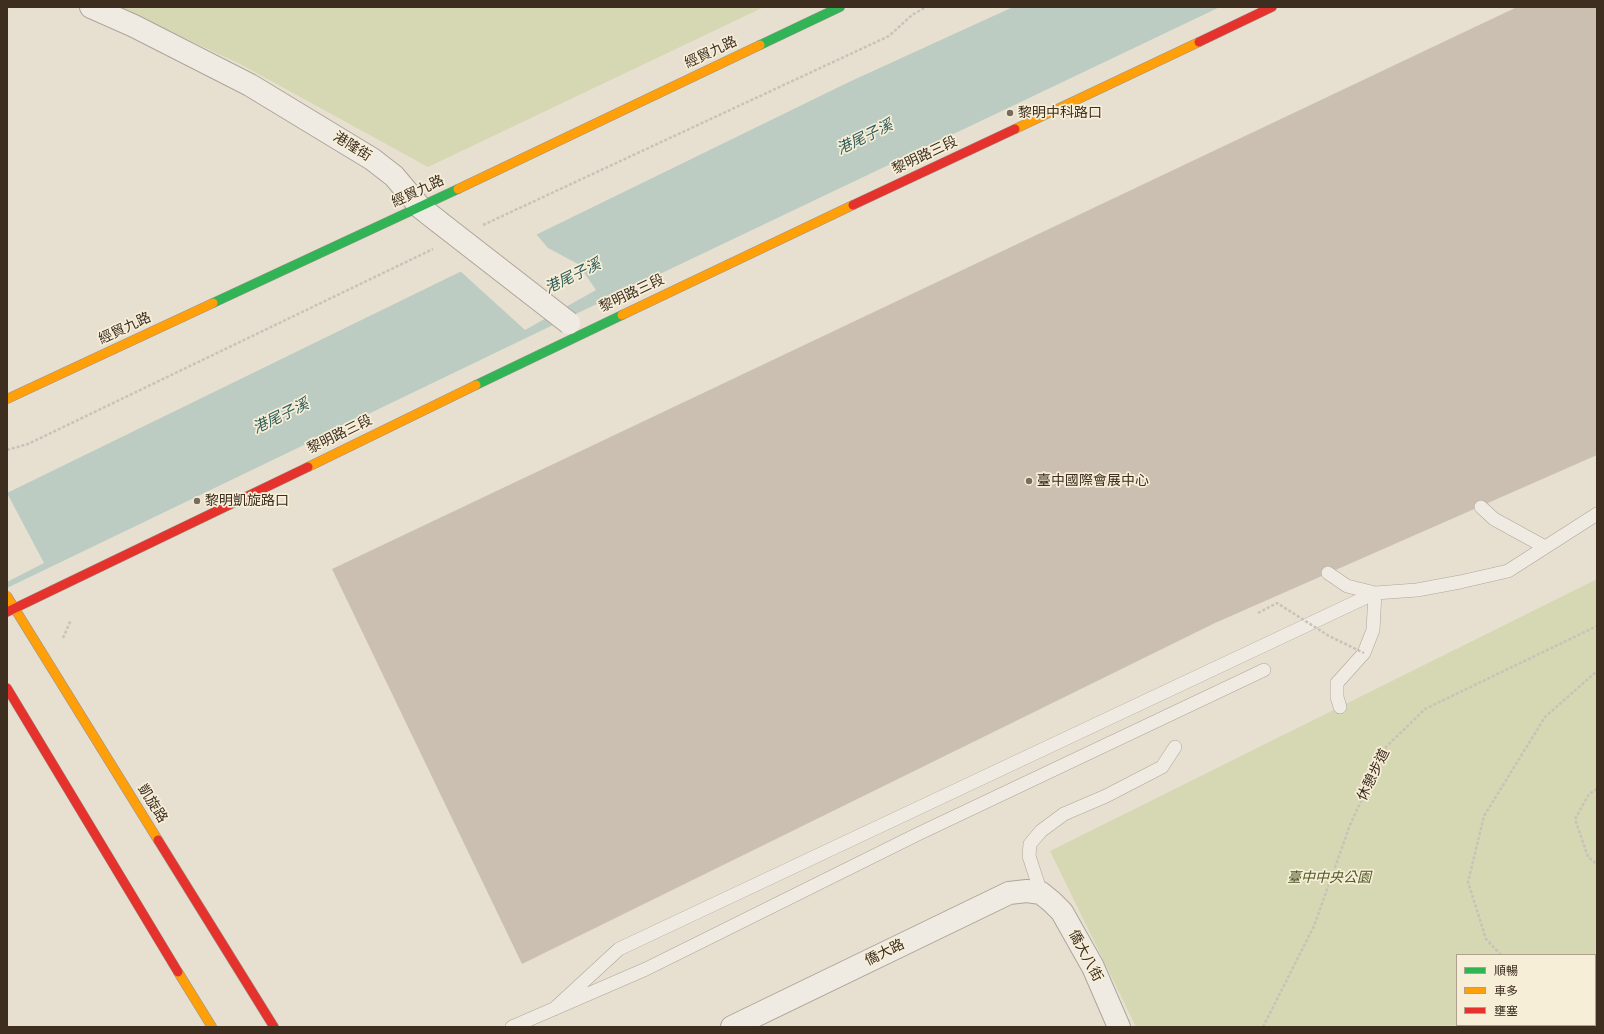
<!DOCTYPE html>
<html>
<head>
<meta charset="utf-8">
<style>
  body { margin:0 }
  #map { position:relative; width:1604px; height:1034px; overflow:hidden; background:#e7e0d1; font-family:"Source Serif 4","Noto Sans TC",serif }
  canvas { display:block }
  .frame { position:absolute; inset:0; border:8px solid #3d2e20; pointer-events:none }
  .legend { position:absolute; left:1456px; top:954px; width:140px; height:72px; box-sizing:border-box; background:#f7eed8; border:1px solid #ada18e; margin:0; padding:5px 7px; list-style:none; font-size:12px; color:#3d2e20 }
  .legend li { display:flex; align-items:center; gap:8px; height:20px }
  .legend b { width:20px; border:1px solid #ada18e }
</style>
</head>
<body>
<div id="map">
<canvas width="1604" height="1034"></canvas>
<div class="frame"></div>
<ul class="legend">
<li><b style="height:5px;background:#30b455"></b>順暢</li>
<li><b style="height:5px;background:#ff9f0a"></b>車多</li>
<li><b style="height:5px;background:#e5322d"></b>壅塞</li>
</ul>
</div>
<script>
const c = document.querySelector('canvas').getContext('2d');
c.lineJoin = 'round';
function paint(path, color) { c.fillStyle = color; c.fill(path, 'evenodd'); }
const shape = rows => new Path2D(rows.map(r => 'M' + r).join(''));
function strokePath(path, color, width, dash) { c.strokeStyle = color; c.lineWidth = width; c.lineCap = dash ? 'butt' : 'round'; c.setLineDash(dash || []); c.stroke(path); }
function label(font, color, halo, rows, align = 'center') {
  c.font = font + ' "Source Serif 4","Noto Sans TC",serif'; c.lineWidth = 3.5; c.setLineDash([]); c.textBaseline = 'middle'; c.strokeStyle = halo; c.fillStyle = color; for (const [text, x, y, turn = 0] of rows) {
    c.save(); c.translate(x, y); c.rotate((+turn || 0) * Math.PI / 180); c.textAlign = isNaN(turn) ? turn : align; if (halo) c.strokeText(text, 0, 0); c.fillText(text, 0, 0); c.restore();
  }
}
paint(shape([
  [118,7,764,7,428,167,240,64],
  [1597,579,1597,1027,1136,1027,1050,851],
  [1457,955,1595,955,1595,1025,1457,1025]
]), '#d6d7b3');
paint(shape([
  [1013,7,1220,7,578,313,7,588,7,493,849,82]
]), '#bcccc2');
paint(shape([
  [535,233,548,248,578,264,596,290,525,330,459,270],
  [7,493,44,563,7,582]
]), '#e7e0d1');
paint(shape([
  [1517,7,1597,7,1597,455,1215,623,522,964,332,569]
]), '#cbbfb2');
const lane = shape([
  [1481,507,1494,519,1545,547],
  [1328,573,1347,586,1375,593],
  [1340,707,1337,697,1337,683,1364,653,1373,630,1375,593,1417,590,1460,582,1508,571,1597,514],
  [1041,893,1029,856,1030,844,1041,831,1064,814,1106,796,1162,767,1175,747],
  [554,1009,619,949,1375,593],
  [512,1027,646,969,918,834,1264,670]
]);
const street = shape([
  [91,7,134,26,250,85,372,159,394,176,420,207,439,222],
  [732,1027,1009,893,1027,891,1041,893,1052,902,1062,912,1093,967,1119,1027]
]);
const fast = shape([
  [760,45,840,7],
  [213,303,458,189],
  [476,385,622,315]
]);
const slow = shape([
  [1015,129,1199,42],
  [458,189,760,45],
  [622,315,853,205],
  [7,399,213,303],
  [308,467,476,385],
  [7,596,158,840],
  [178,972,212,1027]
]);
const jam = shape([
  [1199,42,1272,7],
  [853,205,1015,129],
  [7,612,308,467],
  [7,688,178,972],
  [158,840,274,1027]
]);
strokePath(lane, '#ada599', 14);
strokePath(street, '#ada599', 24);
strokePath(fast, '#9c958a', 10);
strokePath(slow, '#9c958a', 10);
strokePath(jam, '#9c958a', 10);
strokePath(shape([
  [483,225,889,36,912,15,926,7],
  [7,450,28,444,433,249],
  [63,638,71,620],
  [1597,789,1589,794,1575,819,1588,857,1597,864],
  [1501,955,1486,939,1468,882,1484,816,1545,717,1597,671],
  [1595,1001,1597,1000],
  [1263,1027,1314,926,1350,825,1386,747,1425,709,1597,626]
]), '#c8c2b9', 2.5, [3, 2]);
strokePath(lane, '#efebe3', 13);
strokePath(street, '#efebe3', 22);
strokePath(fast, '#30b455', 9);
strokePath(slow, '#ff9f0a', 9);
strokePath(jam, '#e5322d', 9);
const streetBridge = shape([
  [439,222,569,323]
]);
strokePath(streetBridge, '#ada599', 24, []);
strokePath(shape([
  [1258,613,1277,603,1329,636,1364,653]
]), '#c8c2b9', 2.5, [3, 2]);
strokePath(streetBridge, '#efebe3', 22);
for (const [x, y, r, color] of [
  [1010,113,4,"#786c5e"],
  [1029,481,4,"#786c5e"],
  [197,501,4,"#786c5e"]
]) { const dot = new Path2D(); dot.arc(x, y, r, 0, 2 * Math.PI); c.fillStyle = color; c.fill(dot); strokePath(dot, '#f7eed8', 1.5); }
label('14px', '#3d2e20', '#f7eed8', [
  ["經貿九路",711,53,-25],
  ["港隆街",352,147,32],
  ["黎明路三段",925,156,-25],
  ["經貿九路",418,192,-25],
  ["黎明路三段",632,294,-25],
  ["經貿九路",125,329,-25],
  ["黎明路三段",340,435,-26],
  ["休憩步道",1374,775,-64],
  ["凱旋路",152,804,58],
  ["僑大路",885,953,-26],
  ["僑大八街",1085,956,62]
]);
label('14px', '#3d2e20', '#f7eed8', [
  ["黎明中科路口",1018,113],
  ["臺中國際會展中心",1037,481],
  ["黎明凱旋路口",205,501]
], 'left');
label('italic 14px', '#4d5a26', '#f7eed8', [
  ["臺中中央公園",1329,878]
]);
label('italic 15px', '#2f5d5a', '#f7eed8', [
  ["港尾子溪",865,138,-26],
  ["港尾子溪",573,277,-26],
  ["港尾子溪",281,417,-26]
]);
</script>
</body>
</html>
